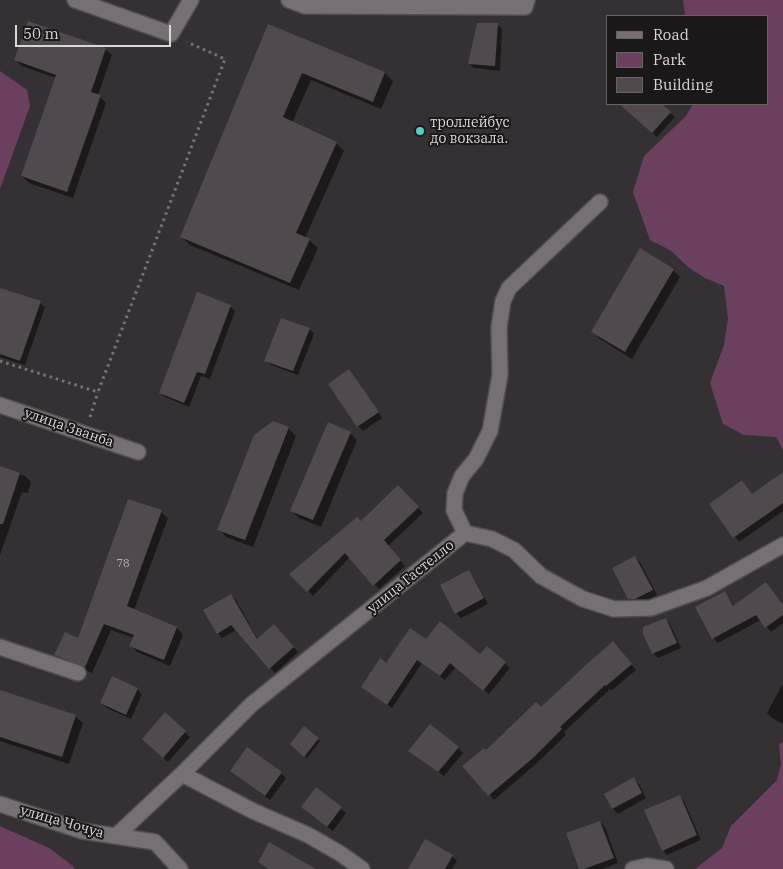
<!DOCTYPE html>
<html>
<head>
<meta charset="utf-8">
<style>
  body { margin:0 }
  #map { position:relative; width:783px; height:869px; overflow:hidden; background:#353033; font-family:"IBM Plex Serif",serif }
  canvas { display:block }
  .legend { position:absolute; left:606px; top:15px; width:162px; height:90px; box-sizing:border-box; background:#1b181a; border:1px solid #676466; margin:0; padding:6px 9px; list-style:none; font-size:15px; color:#dad7d9 }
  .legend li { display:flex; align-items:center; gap:10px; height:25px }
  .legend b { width:25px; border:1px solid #676466 }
  .scale { position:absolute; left:15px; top:25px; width:156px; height:22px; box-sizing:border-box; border:2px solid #dad7d9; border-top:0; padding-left:6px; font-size:15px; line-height:18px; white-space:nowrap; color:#dad7d9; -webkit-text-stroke:4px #1b181a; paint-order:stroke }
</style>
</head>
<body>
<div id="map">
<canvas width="783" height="869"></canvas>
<ul class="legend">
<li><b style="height:6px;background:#767074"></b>Road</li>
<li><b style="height:14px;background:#6b405e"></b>Park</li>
<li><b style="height:14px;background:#504a4e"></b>Building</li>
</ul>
<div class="scale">50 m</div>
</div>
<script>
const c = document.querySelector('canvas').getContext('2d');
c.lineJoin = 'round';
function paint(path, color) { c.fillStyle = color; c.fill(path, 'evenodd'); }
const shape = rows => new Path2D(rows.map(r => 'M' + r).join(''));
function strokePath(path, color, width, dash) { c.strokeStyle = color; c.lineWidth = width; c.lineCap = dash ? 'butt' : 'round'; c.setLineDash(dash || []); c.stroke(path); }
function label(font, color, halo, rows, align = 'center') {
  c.font = font + ' "IBM Plex Serif",serif'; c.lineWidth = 4; c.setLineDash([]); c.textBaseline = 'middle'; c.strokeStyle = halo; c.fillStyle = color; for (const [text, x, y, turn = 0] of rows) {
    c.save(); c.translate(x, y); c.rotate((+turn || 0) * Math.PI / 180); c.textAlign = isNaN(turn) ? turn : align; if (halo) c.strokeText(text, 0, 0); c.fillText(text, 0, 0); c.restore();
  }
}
paint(shape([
  [683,0,783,0,783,450,776,437,744,435,723,424,710,383,724,345,728,318,724,286,705,278,688,267,670,250,650,240,633,192,644,156,686,116,693,104,767,104,767,16,685,16],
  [0,71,27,90,30,106,0,189],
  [783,742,783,869,695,869,722,848,731,826,777,780,781,764,779,744],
  [0,826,49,848,73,866,75,869,0,869]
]), '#6b405e');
paint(shape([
  [497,24,502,29,500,71,474,68,469,64],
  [268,26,385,73,393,81,381,109,311,80,292,123,336,143,344,151,305,238,309,240,318,248,299,290,190,245,181,237],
  [105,49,112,55,98,95,106,103,73,198,29,183,22,176,56,78,22,66,16,60],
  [627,104,660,104,675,117,657,137,624,107],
  [673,270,680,277,632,359,600,339,592,332],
  [0,289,40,303,45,307,25,365,0,357],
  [230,306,235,311,210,379,201,376,189,407,165,397,160,393],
  [310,329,314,334,298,375,271,365,266,360],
  [349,370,382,418,363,431,358,426],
  [288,428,296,436,253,547,226,537,219,529],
  [350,433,357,440,321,527,299,518,292,511],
  [0,467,25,476,31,482,28,493,22,492,0,555],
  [783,473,783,511,739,542,711,504,742,482,753,495],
  [398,487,423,513,388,546,405,566,379,589,350,557,313,596,291,574,361,523],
  [161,512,168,518,134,610,177,628,183,635,170,666,137,652,131,646,134,638,111,630,92,673,62,662,56,655,79,640],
  [635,557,640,562,657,595,640,603,634,604,629,598],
  [469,572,473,577,488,604,461,618,456,613],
  [766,583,783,605,783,623,771,632,761,620,718,643,713,638,725,592,734,606],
  [231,596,236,600,258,640,278,630,298,652,275,673,236,630,222,638,218,633],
  [666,619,670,624,681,648,658,658,653,653],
  [426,641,480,656,487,648,510,668,489,694,456,667,445,680,422,663,392,708,362,687,387,665],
  [618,648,636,670,612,690,610,689,564,732,566,735,538,762,494,800,464,766,486,752],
  [782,685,783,686,783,724,772,718,767,713],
  [137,689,142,694,131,719,107,708,102,703],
  [0,692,75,716,83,723,69,764,0,741],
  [165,714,190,737,168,762,148,744],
  [304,728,320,741,307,758,291,744],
  [458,748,463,753,444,776,410,751],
  [281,773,286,778,270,800,237,776],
  [634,779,639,784,646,798,618,814,613,809,606,794],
  [316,789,346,813,333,831,307,812],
  [679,796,684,801,701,840,667,855,663,850],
  [600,822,605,827,618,863,602,869,580,869],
  [452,856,457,861,452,869,414,869]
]), '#0007');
paint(shape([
  [28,21,106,48,91,92,101,95,67,192,21,176,56,75,14,60],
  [477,23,498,23,495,66,468,64],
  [268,24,385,72,373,102,302,73,283,117,337,142,296,233,310,239,290,283,180,237],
  [619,104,662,104,671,112,652,133],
  [640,248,674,269,625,352,591,332],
  [0,288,41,301,20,361,0,354],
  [197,292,231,305,205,374,197,372,184,403,159,393],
  [281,318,310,328,293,371,264,361],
  [349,369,379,412,357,427,328,384],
  [273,421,289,427,245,540,217,530,254,435],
  [328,422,351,432,313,520,290,511],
  [0,466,20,473,3,524,0,524],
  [783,472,783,503,733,538,709,504,742,480,752,494],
  [398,485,419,507,384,540,401,560,373,586,345,553,307,592,289,574,357,517,361,521],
  [128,499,162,510,127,606,177,627,164,660,129,646,134,635,104,624,85,667,54,655,65,632,78,638],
  [635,556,653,590,635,599,628,599,612,568],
  [469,570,484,598,455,614,440,585],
  [766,582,783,605,783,615,765,628,756,615,712,639,695,607,725,591,733,606],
  [231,594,257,639,274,624,294,647,269,669,231,625,217,634,203,610],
  [666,618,677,643,652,654,643,634,643,627],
  [440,621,480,654,487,646,506,662,483,691,450,663,440,676,417,660,387,705,361,687,380,658,386,663,410,628,426,639],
  [613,641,632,664,606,686,605,685,560,727,562,729,533,758,488,796,462,766,484,748,486,750,536,702,541,707,587,664],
  [112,676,138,688,126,715,100,703],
  [0,690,76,715,62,757,0,737],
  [165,712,186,731,163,758,142,739],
  [430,724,459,747,438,772,408,751],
  [304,726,319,738,304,757,290,744],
  [247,747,282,772,265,796,230,771],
  [634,777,642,793,612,809,604,794],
  [316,787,342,807,327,827,301,807],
  [680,795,697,835,662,851,644,810],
  [600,821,614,858,584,869,579,869,566,833],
  [425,839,453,855,445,869,408,869],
  [269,842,316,869,269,869,258,862]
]), '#504a4e');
const minor = shape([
  [75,0,171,34,191,0],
  [289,0,305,6,525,7,527,0],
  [0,405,138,452],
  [465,533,454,510,455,493,462,476,476,459,490,431,500,375,499,327,503,301,509,288,600,202],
  [0,647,78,673],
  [182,774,253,811,308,835,341,854,362,869],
  [0,804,82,831,155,842,180,869],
  [116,836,182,774,252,704,465,533,492,539,514,550,541,576,583,599,614,609,651,608,707,588,783,545],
  [633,869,647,866,666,869]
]);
strokePath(minor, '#524d50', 18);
strokePath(shape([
  [0,361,98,392,225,59,187,42],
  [90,417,98,392]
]), '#777376', 3, [2.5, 4]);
strokePath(minor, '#767074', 15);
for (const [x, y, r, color] of [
  [420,131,5,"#55cec5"]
]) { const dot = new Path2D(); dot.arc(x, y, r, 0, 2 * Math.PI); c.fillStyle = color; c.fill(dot); strokePath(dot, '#1b181a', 2); }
label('11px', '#b8b4b6', null, [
  ["78",123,564]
]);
label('14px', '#dad7d9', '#1b181a', [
  ["троллейбус",430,123],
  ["до вокзала.",430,139]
], 'left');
label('14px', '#dad7d9', '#1b181a', [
  ["улица Званба",69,428,19],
  ["улица Гастелло",411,577,-39],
  ["улица Чочуа",62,822,16]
]);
</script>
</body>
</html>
